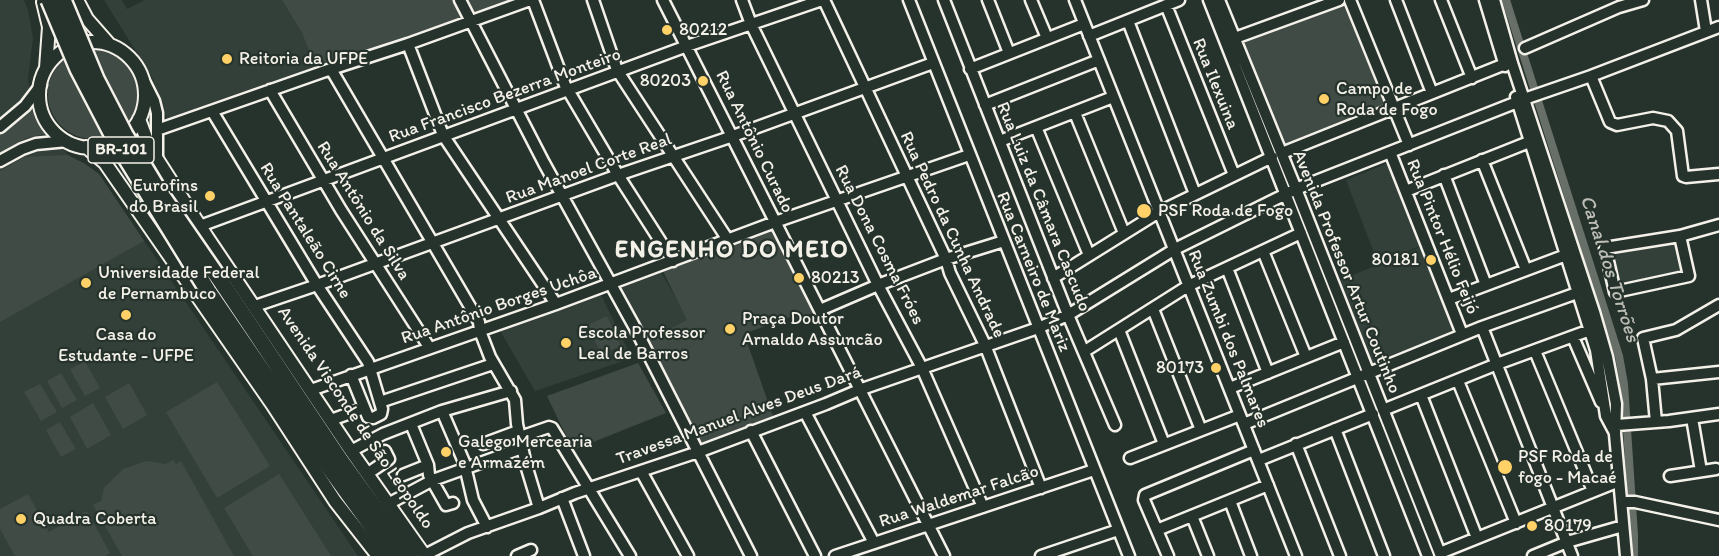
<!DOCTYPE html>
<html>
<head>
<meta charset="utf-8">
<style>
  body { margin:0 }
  canvas { display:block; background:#26332d }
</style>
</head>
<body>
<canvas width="1719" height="556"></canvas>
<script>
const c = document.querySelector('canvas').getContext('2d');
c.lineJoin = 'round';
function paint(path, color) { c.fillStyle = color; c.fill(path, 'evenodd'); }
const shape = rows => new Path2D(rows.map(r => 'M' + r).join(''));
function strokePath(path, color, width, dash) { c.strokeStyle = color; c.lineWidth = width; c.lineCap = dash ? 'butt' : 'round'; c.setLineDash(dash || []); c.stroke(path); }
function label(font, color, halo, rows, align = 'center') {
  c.font = font + ' Itim,sans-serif'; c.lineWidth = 4.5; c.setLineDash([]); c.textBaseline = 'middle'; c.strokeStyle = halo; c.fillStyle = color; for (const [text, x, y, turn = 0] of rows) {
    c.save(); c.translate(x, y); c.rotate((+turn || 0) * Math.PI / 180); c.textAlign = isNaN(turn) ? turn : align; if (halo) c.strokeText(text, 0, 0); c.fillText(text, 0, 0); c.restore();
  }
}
paint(shape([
  [0,0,24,0,28,10,33,38,28,78,32,107,36,117,68,155,85,164,99,174,358,556,0,556],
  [104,0,122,0,127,9,145,0,282,0,302,33,317,67,167,120,162,101,151,75],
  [1388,163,1420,246,1378,263,1346,180],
  [1678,240,1686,272,1619,287,1611,255],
  [1423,246,1458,330,1370,364,1336,282],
  [660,271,690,321,647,343,618,288],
  [600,293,632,358,535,391,498,327]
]), '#333f39');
paint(shape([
  [282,0,530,0,318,73,302,33],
  [1344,0,1349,0,1390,107,1283,149,1241,40],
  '48 94a45 45 0 1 1 90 0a45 45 0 1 1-90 0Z',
  [32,107,36,117,49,133,26,138,0,154,0,134,20,120],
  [68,155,85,164,99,174,144,241,0,322,0,171,24,157],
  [769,230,773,232,813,313,795,319,790,317,749,332,748,345,774,419,698,445,643,343,687,320,662,269],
  [607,316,621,346,601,354,588,325],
  [85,361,100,388,85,396,70,369],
  [638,363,666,413,573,450,547,396],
  [61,373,77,400,62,408,47,381],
  [217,382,270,466,217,498,166,412],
  [129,383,147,415,123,429,105,397],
  [40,384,57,412,41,421,24,392],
  [93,403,111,435,87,449,70,417],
  [60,422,76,449,61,457,46,430],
  [173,460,176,464,181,461,234,556,122,556,93,505,101,501,104,488,123,469,146,461,166,464],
  [279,474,331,556,253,556,224,508],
  [28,494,49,532,87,511,110,553,105,556,15,556,0,529,0,509]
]), '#414b45');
strokePath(shape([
  [1277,159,1289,187],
  [1293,198,1362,371],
  [1366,381,1435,556]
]), '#9fa39b', 2);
strokePath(shape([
  [1506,0,1619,356,1624,384,1634,535,1634,556]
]), '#676f68', 8);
const minor = shape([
  [460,0,544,163,634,326,751,556],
  [533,0,565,85,618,175,673,261],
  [593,0,617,70,728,240],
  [663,0,944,556],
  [742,0,751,24,878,285,922,368,983,507],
  [824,0,946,259,950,273,985,345,1041,488],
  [909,0,1129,556],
  [944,0,1068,315,1115,425],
  [988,0,1009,53],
  [1031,0,1047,38],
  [1075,0,1296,556],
  [1209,0,1428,556],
  [1219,0,1296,189,1441,556],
  [1350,0,1409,145],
  [1396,0,1432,93],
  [1441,0,1472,78],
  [1485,0,1505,66],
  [1494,0,1512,63,1594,312,1607,357,1616,404,1615,434,1626,556],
  [1701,0,1706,31],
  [1166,5,1234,175],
  [1128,21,1195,194],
  [1089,36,1179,0],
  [1235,38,1339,0],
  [408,44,443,135,556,304],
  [1525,48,1619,7,1643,0],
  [331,69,479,322,480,331,490,357,515,400,517,424,526,465,539,508],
  [970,69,1084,24],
  [1591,76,1610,122,1617,125,1653,118,1668,121,1677,131,1683,176,1686,177,1719,174],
  [142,77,154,101,157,113,157,159],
  [270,90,341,210,429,347],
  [1516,97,1596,350,1606,416,1615,433],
  [985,105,1099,60],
  [212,111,317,285,368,362,382,409,381,414,373,418,368,417,351,375],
  [1075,113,1124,233],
  [0,127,25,106,41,85],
  [1036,127,1089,255],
  [157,130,331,69,408,44,530,0],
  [1000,141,1113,97],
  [1390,152,1462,334],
  [1282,153,1505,64],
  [1482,160,1526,270],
  [0,161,22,149,36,144,67,141],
  [1444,175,1486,285],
  [1406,191,1529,142],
  [200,226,687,46,822,0],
  [1680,236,1689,276,1615,292,1605,248,1680,236,1719,225],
  [1263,251,1306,357],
  [1227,268,1268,373],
  [1053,278,1159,212,1272,157],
  [1449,299,1566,255],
  [255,306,317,285,618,175,733,136,933,63],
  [1153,309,1201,430],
  [820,310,878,285,946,259,1004,241],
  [1482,327,1572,556],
  [1119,330,1164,444],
  [1573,337,1601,402],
  [1085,351,1188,286,1301,233],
  [1535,351,1593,491],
  [1652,379,1719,372],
  [1458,381,1516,523],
  [1230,388,1344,342],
  [311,390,556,304,775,222,969,155],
  [1421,395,1477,538],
  [380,402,493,364],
  [1383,410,1497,364,1590,330],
  [442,411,464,462,473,500,487,527],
  [805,412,874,543],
  [1692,418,1701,471],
  [331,420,364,408],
  [1656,422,1652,379,1643,338,1676,330,1719,305],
  [411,424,428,465,429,475,446,505,453,503],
  [1244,424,1482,327,1577,293],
  [1617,425,1669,421,1719,414],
  [1335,429,1384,556],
  [751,431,815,556],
  [520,437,549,427,552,428,630,556],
  [483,444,518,431],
  [1296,444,1340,556],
  [351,451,383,434,442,411,511,391],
  [1130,458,1240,415],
  [1259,460,1373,414],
  [641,471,688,556],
  [367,474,389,459,385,451],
  [403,475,428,465],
  [1670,476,1716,469],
  [562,498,584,556],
  [1230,501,1251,556],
  [1621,502,1635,502,1719,520],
  [388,504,433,480,522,448],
  [1192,516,1208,556],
  [1157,530,1268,485],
  [1440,553,1619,481],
  [425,555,468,533,539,508,575,493,698,452,826,404,859,390,1038,328,1068,315,1175,249,1296,189,1530,97,1591,76,1719,27],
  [517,556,531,550],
  [835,556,1094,470],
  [1041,556,1118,530],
  [1168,556,1144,500,1145,495,1254,450],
  [1533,556,1567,542,1623,526]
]);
const major = shape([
  [77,0,87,19,109,44],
  [43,2,49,27,46,68],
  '39 95a53 53 0 1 1 106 0a53 53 0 1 1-106 0Z',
  [139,119,148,143,157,159,207,237,351,451,425,556],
  [86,147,105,163,272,404,335,501,378,556]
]);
const highway = shape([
  [222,283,341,461,410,556],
  [208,291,320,455,393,556]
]);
strokePath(minor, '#f4f1e8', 15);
strokePath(major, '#f4f1e8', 16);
strokePath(highway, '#f4f1e8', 20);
strokePath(minor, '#26332d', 10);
strokePath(major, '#26332d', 12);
strokePath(highway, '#26332d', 15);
const highwayBridge = shape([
  [49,0,78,69,115,140,208,291],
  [63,0,96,79,125,135,160,193,222,283]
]);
strokePath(highwayBridge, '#f4f1e8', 20, []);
strokePath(highwayBridge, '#26332d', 15);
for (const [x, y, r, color] of [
  [667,30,6,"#ffd166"],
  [227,59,6,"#ffd166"],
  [703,81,6,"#ffd166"],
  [1324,99,6,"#ffd166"],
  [210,196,6,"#ffd166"],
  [1144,211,8,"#ffd166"],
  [1431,260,6,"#ffd166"],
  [799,278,6,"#ffd166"],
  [86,283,6,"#ffd166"],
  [126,315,6,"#ffd166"],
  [730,329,6,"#ffd166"],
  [566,343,6,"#ffd166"],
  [1216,368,6,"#ffd166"],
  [446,452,6,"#ffd166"],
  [1505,467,8,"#ffd166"],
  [21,519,6,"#ffd166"],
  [1532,526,6,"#ffd166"]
]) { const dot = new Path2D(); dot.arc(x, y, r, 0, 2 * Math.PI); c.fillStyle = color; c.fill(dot); strokePath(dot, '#26332d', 2); }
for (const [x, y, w] of [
  [121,150,66]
]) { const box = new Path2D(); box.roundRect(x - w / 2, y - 13, w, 26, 4.5); c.fillStyle = '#26332d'; c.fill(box); strokePath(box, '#f4f1e8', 1.5); }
label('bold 16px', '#f4f1e8', null, [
  ["BR-101",121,150]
]);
label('18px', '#f4f1e8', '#26332d', [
  ["80212",679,30],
  ["Reitoria da UFPE",239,59],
  ["80203",691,81,"right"],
  ["Campo de",1336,89],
  ["Roda de Fogo",1336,110],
  ["Eurofins",198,186,"right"],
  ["do Brasil",198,207,"right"],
  ["PSF Roda de Fogo",1158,211],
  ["80181",1419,260,"right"],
  ["Universidade Federal",98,273],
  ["de Pernambuco",98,294],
  ["80213",811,278],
  ["Praça Doutor",742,319],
  ["Arnaldo Assuncão",742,340],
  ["Escola Professor",578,333],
  ["Leal de Barros",578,354],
  ["Casa do",126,335,"center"],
  ["Estudante - UFPE",126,356,"center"],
  ["80173",1204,368,"right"],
  ["Galego Mercearia",458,442],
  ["e Armazém",458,463],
  ["PSF Roda de",1518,457],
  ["fogo - Macaé",1518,478],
  ["Quadra Coberta",33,519],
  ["80179",1544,526]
], 'left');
label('18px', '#f4f1e8', '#26332d', [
  ["Rua Ilexuina",1215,84,68],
  ["Rua Francisco Bezerra Monteiro",505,96,-20],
  ["Rua Antônio Curado",754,142,64],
  ["Rua Manoel Corte Real",589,169,-20],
  ["Rua Luiz da Câmara Cascudo",1043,207,68],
  ["Rua Antônio da Silva",363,211,58],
  ["Rua Pantaleão Cirne",305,231,58],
  ["Rua Pedro da Cunha Andrade",952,235,65],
  ["Rua Pintor Hélio Feijó",1442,237,68],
  ["Rua Dona Cosma Fróes",879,245,63],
  ["Rua Carneiro de Mariz",1033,272,68],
  ["Avenida Professor Artur Coutinho",1346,272,68],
  ["Rua Antônio Borges Uchôa",499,306,-19],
  ["Rua Zumbi dos Palmares",1228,339,68],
  ["Travessa Manuel Alves Deus Dará",739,416,-20],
  ["Avenida Visconde de São Leopoldo",355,418,56],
  ["Rua Waldemar Falcão",959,497,-18]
]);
label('italic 20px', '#bcbdb5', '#26332d', [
  ["Canal dos Torrões",1609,269,72]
]);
c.letterSpacing = '1.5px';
label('bold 24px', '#f4f1e8', '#26332d', [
  ["ENGENHO DO MEIO",732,251]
]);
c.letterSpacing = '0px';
</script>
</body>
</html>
